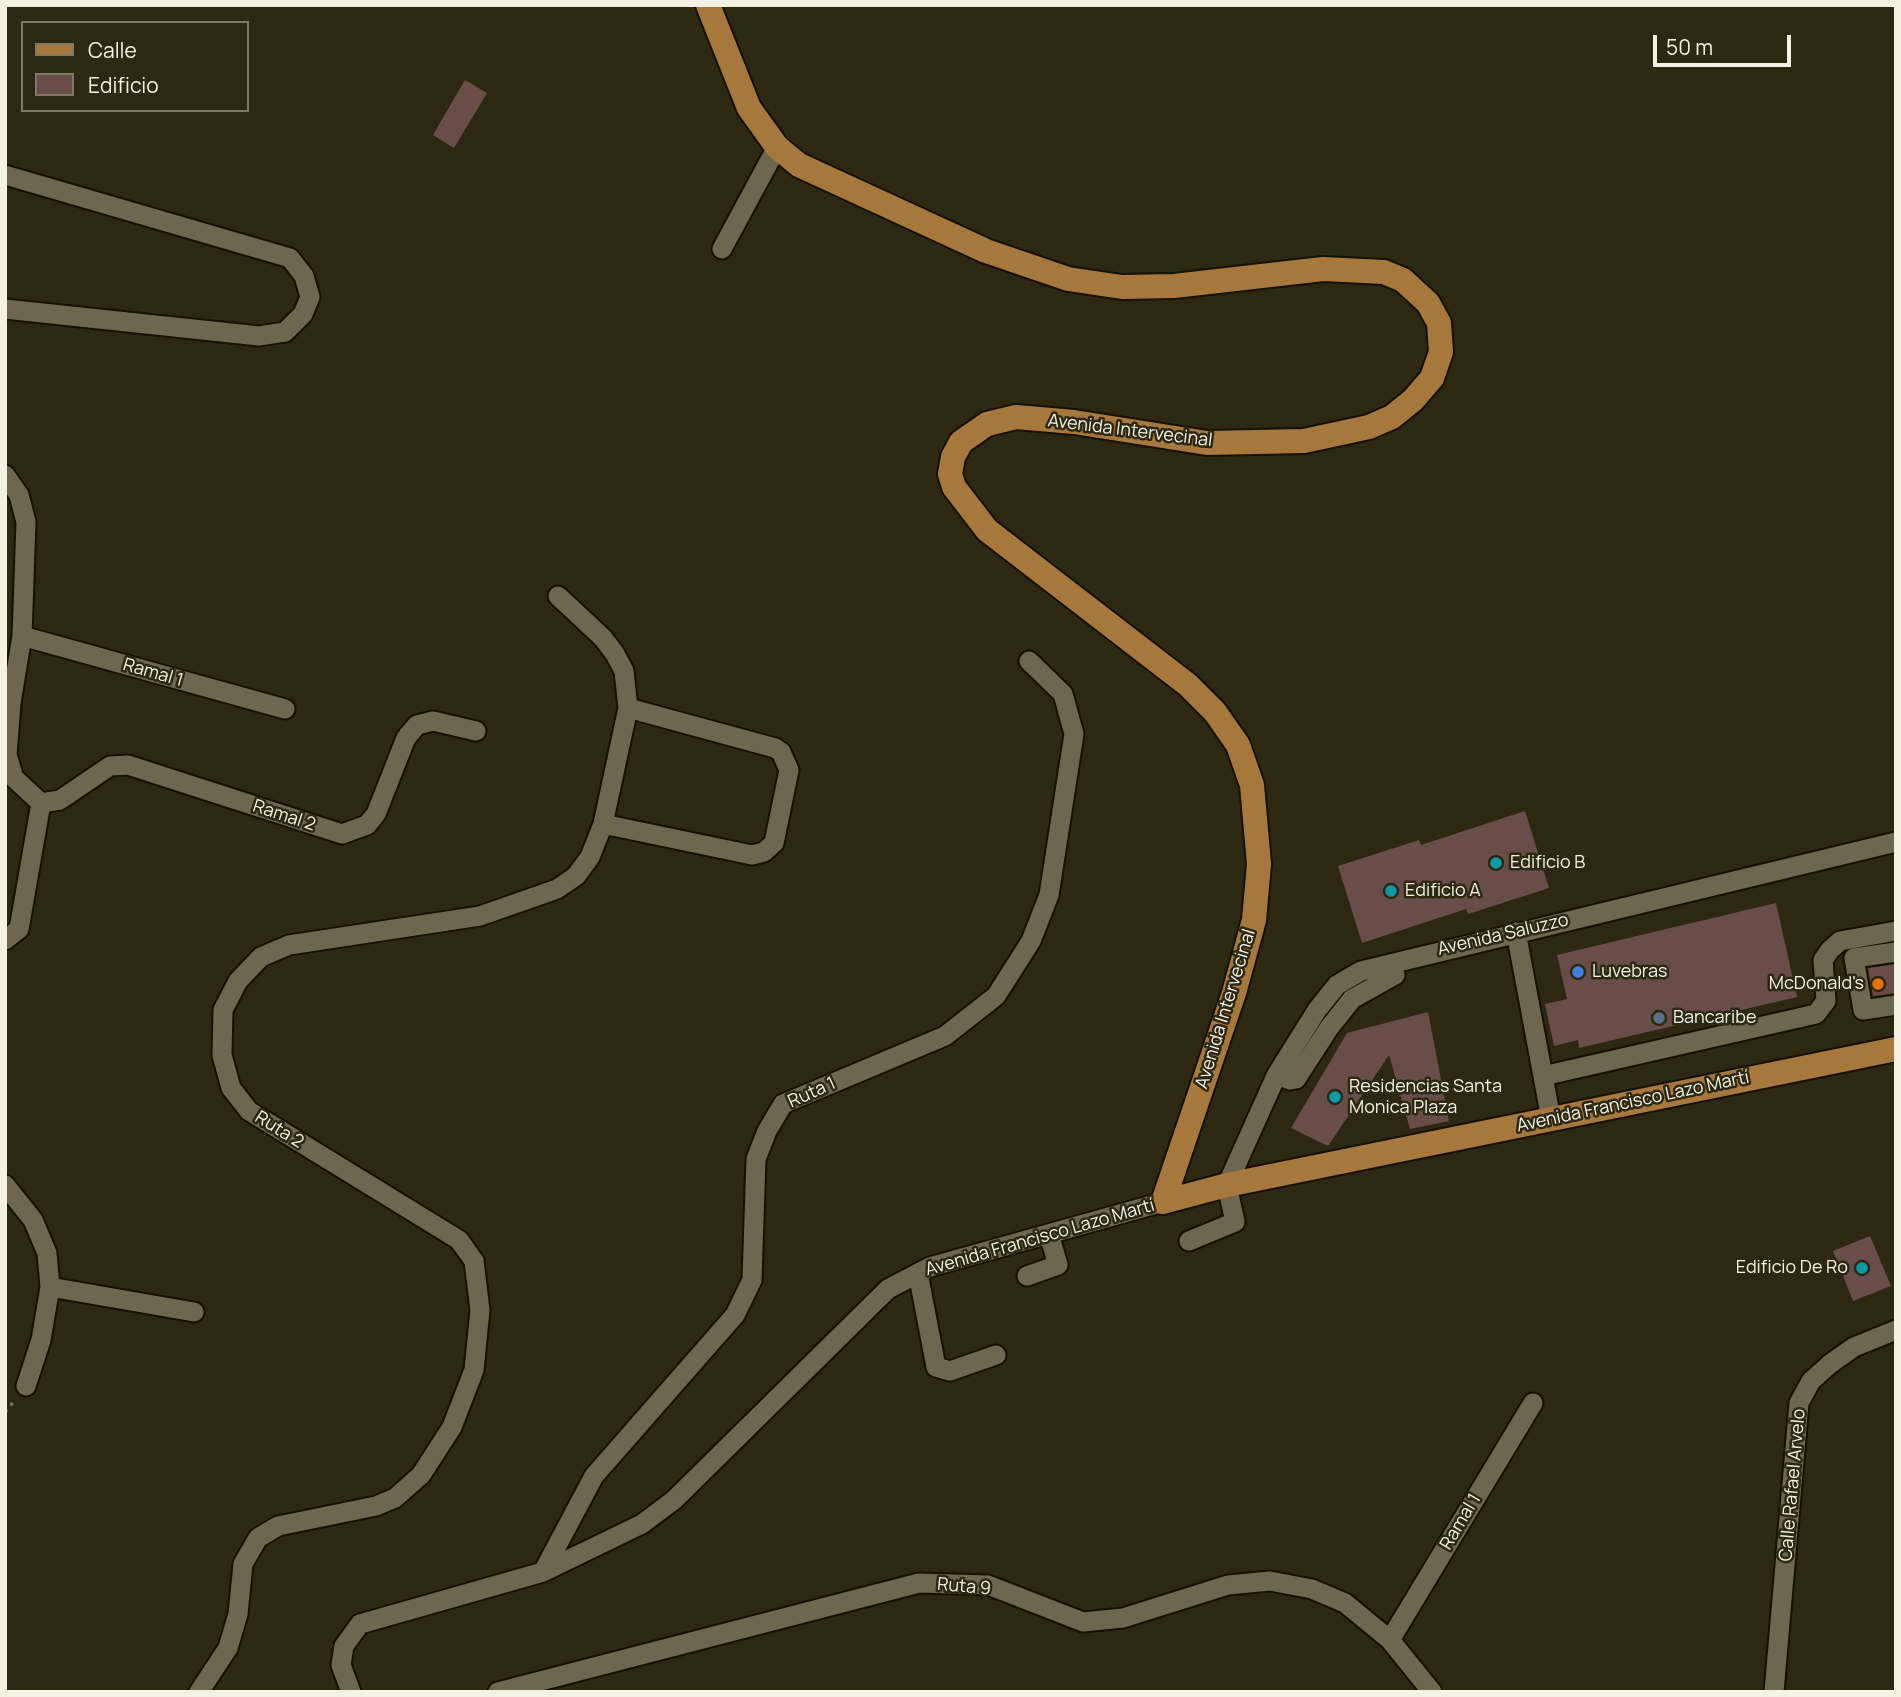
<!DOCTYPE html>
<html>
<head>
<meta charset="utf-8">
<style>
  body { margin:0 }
  #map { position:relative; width:1901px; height:1697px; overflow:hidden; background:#2d2812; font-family:Manrope,sans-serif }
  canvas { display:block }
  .frame { position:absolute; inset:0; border:7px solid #f5f2e4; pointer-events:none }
  .legend { position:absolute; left:21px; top:21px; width:228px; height:91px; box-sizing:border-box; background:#2d2812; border:2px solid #7d7966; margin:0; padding:9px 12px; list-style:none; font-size:21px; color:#f5f2e4 }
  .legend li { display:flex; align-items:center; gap:14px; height:35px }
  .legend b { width:35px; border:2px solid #7d7966 }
  .scale { position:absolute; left:1653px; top:35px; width:138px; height:32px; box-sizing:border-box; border:4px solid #f5f2e4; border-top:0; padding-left:9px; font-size:21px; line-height:24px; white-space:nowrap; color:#f5f2e4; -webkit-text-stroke:5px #2d2812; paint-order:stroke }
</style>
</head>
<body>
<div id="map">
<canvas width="1901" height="1697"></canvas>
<div class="frame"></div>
<ul class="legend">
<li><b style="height:9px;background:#a6783c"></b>Calle</li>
<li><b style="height:19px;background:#684d4a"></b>Edificio</li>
</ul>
<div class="scale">50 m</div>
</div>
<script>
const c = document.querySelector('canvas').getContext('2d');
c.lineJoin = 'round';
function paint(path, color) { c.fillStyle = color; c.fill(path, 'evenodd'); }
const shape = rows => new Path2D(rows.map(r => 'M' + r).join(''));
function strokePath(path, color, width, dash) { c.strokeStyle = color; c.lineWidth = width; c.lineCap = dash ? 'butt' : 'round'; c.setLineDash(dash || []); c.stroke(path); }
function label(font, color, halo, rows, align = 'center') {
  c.font = font + ' Manrope,sans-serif'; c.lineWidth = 5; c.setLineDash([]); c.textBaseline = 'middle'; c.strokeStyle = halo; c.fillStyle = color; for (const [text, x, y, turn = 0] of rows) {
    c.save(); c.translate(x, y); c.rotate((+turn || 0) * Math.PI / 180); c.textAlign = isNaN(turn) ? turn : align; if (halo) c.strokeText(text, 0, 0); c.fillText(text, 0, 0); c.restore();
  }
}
paint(shape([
  [465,80,487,93,454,148,433,135],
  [1525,811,1549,888,1468,914,1466,909,1362,943,1338,866,1419,840,1421,845],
  [1776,903,1797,997,1579,1048,1578,1040,1554,1046,1545,1004,1567,999,1557,955],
  [1896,964,1896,993,1873,996,1868,968],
  [1428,1012,1449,1121,1410,1129,1389,1055,1328,1146,1291,1128,1347,1033],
  [1870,1236,1891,1286,1853,1301,1833,1251]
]), '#684d4a');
const minor = shape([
  [5,175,290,258,304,276,310,297,303,314,285,332,259,336,5,309],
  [722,249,777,147],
  [5,475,19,495,26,522,22,636,11,703,7,755,14,778,41,803,19,929,5,940],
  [22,636,285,709],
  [41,803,60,800,110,766,128,765,342,834,367,825,376,814,406,738,417,725,433,721,476,731],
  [603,824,752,855,764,852,774,843,789,770,781,752,775,748,628,708],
  [1516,932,1551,1119],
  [1896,952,1854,958,1863,1010,1896,1005],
  [1277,1074,1290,1080,1296,1079,1329,1028,1352,999,1395,975],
  [1543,1076,1816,1014,1826,1001,1823,960,1830,950,1840,941,1896,931],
  [5,1185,33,1220,47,1253,50,1287,41,1340,26,1386],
  [1189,1241,1235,1222,1227,1185,1277,1074,1317,1010,1337,985,1361,971,1896,842],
  [918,1273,936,1367,950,1371,996,1355],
  [1027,1276,1058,1265,1049,1234],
  [50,1287,194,1312],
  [543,1572,594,1476,735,1315,752,1280,756,1159,767,1131,783,1104,945,1036,996,996,1031,941,1049,895,1074,734,1063,694,1029,661],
  [1390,1640,1533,1403],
  [199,1692,228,1648,238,1614,243,1564,258,1538,278,1526,376,1506,395,1498,421,1475,452,1427,474,1370,480,1310,474,1261,459,1240,249,1111,231,1088,222,1055,223,1010,238,981,261,957,289,945,480,916,557,889,576,876,590,857,603,824,628,708,624,671,615,654,603,638,558,596],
  [351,1692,341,1665,344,1646,360,1624,543,1572,642,1524,674,1500,888,1289,930,1267,1163,1202],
  [498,1692,919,1583,988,1585,1083,1622,1123,1618,1228,1585,1270,1581,1312,1589,1345,1603,1390,1640,1432,1692],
  [1774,1692,1799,1403,1811,1381,1830,1364,1854,1347,1896,1330]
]);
const major = shape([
  [708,5,749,108,777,147,799,165,986,251,1068,279,1122,287,1174,286,1323,269,1384,272,1403,280,1428,303,1439,323,1441,352,1432,378,1413,400,1392,417,1369,427,1304,441,1207,443,1074,422,1016,417,987,424,961,442,953,457,950,474,954,487,987,530,1188,685,1215,712,1238,745,1252,785,1259,864,1254,920,1234,993,1163,1202],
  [1163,1202,1227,1185,1896,1049]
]);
strokePath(minor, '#161000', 23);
strokePath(major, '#161000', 28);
strokePath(shape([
  [5,1412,15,1400]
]), '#726e5b', 3.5, [3.5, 5]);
strokePath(minor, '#6d674f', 19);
strokePath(major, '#a6783c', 24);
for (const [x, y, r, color] of [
  [1496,863,7,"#0f9aa8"],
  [1391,891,7,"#0f9aa8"],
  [1578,972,7,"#3f7fe0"],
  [1878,984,7,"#e8710a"],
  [1659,1018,7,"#5c6f8a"],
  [1335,1097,7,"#0f9aa8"],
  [1862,1268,7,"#0f9aa8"]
]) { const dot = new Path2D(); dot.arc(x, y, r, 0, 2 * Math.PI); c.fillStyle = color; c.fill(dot); strokePath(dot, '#2d2812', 2.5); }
label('18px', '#f5f2e4', '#2d2812', [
  ["Avenida Intervecinal",1130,431,7],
  ["Ramal 1",153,673,16],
  ["Ramal 2",284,816,18],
  ["Avenida Saluzzo",1503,935,-13],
  ["Avenida Intervecinal",1226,1009,-73],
  ["Ruta 1",812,1093,-24],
  ["Avenida Francisco Lazo Martí",1633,1102,-12],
  ["Ruta 2",279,1130,32],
  ["Avenida Francisco Lazo Martí",1040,1238,-16],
  ["Calle Rafael Arvelo",1793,1485,-85],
  ["Ramal 1",1461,1522,-59],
  ["Ruta 9",964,1587,5]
]);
label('18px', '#f5f2e4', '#2d2812', [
  ["Edificio B",1510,863],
  ["Edificio A",1405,891],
  ["Luvebras",1592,972],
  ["McDonald's",1864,984,"right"],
  ["Bancaribe",1673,1018],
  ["Residencias Santa",1349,1087],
  ["Monica Plaza",1349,1108],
  ["Edificio De Ro",1848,1268,"right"]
], 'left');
</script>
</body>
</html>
